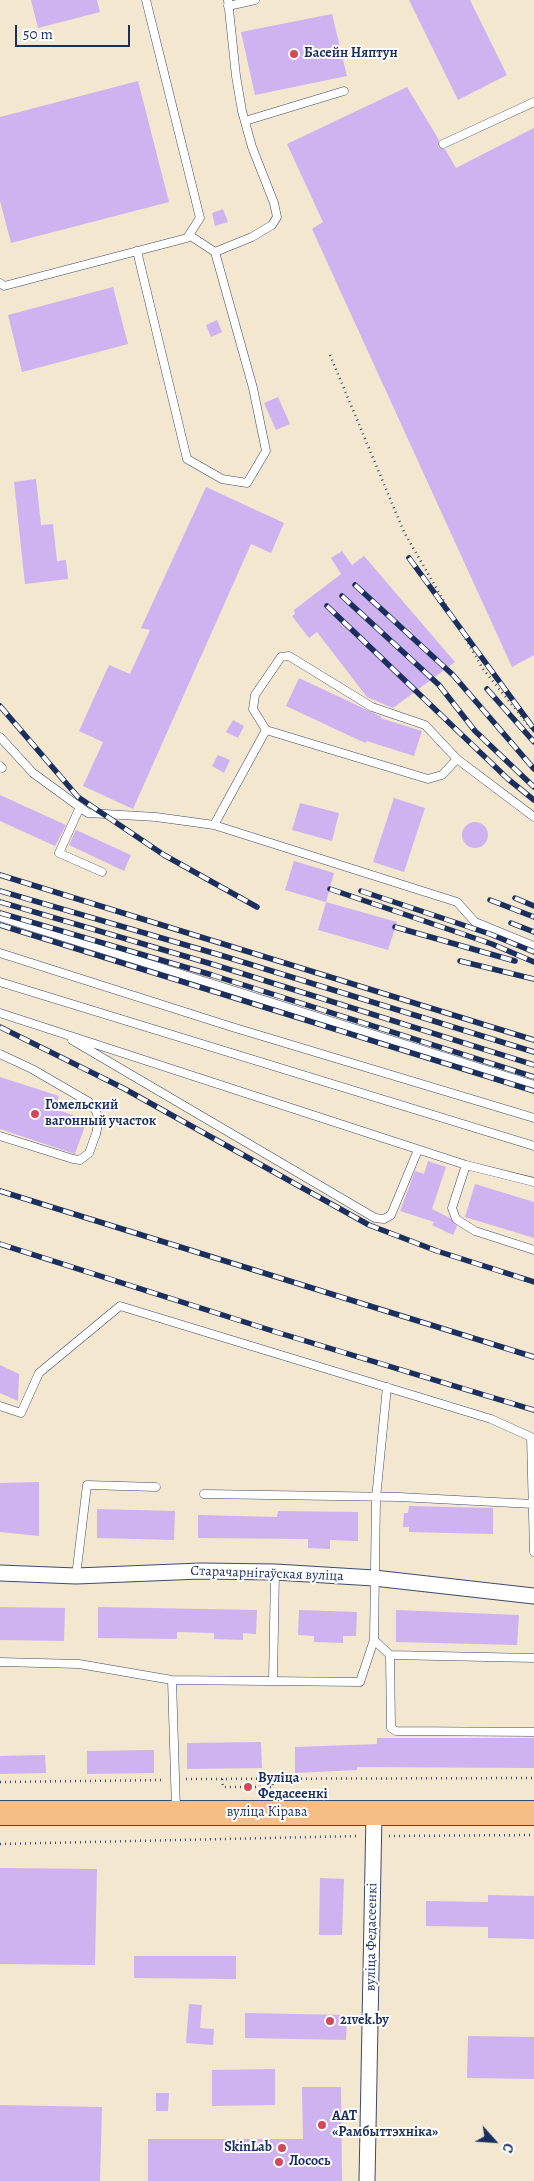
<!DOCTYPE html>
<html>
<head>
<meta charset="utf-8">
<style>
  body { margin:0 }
  #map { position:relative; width:534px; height:2181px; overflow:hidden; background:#f3e7cf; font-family:Alegreya,serif }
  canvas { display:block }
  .north { position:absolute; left:469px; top:2116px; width:50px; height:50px; -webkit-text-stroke:4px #fff; paint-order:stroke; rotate:116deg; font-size:14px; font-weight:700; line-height:20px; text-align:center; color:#1b2f5e }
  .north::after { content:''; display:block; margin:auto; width:18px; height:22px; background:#1b2f5e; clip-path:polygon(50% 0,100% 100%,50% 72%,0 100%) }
  .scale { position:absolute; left:15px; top:25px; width:115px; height:22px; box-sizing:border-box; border:2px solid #1b2f5e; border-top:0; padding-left:6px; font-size:15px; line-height:18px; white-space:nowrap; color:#1b2f5e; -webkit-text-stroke:4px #fff; paint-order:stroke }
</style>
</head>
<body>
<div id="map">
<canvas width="534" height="2181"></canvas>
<div class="north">С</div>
<div class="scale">50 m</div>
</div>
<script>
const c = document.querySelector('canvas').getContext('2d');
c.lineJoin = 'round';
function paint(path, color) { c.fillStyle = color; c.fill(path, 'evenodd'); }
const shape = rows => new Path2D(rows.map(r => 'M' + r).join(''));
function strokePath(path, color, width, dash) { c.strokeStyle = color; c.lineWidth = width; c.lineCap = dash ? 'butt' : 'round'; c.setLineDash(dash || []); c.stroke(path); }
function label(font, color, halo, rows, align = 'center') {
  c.font = font + ' Alegreya,serif'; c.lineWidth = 4; c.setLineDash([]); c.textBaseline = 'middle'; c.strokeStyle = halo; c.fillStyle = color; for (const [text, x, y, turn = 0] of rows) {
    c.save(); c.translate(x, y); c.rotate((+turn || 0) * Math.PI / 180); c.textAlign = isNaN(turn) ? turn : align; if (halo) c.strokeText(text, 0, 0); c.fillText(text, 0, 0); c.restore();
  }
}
paint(shape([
  [31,0,97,0,100,12,38,28],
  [409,0,470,0,507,75,458,100],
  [332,14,347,76,255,95,241,32],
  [138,81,169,202,11,243,0,201,0,117],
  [407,87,439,140,438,147,445,149,456,168,534,128,534,655,512,667,312,229,323,222,287,144],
  [223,209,228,222,215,226,212,213],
  [113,287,128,344,22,372,8,315],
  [217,320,222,332,211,337,206,325],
  [278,397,290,424,276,430,264,403],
  [36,479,41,525,53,524,57,561,66,560,68,579,25,584,14,482],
  [206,487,284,523,271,553,251,544,133,809,83,786,103,742,79,731,109,665,130,674,150,630,141,628],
  [342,551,352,565,364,556,455,662,393,708,367,697,317,632,309,638,292,616,295,614,294,610,341,574,331,558],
  [299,678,382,717,380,718,422,731,414,756,367,741,365,743,286,706],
  [233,720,244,726,238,738,226,732],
  [218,755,230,760,224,773,212,766],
  [0,795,66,825,55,846,0,821],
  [394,798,425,808,404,872,373,862],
  [300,803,339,813,332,841,292,830],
  '462 835a13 13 0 1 1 26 0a13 13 0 1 1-26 0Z',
  [76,830,131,855,124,871,69,845],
  [294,861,334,873,326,902,285,890],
  [326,902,397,922,388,950,318,930],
  [0,1077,59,1096,55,1109,87,1120,75,1154,0,1129],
  [428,1161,446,1167,432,1209,450,1218,457,1226,453,1235,432,1225,434,1222,400,1211,415,1171,424,1174],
  [475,1184,534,1202,534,1238,465,1217],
  [0,1365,19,1374,18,1401,0,1393],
  [39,1482,39,1536,0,1532,0,1483],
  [409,1506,493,1508,493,1534,409,1532,409,1527,403,1527,404,1513,408,1513],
  [97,1509,175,1511,174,1540,97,1538],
  [278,1511,358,1512,358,1541,330,1540,330,1549,308,1548,308,1539,198,1538,198,1515,277,1517],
  [0,1607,65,1608,64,1641,0,1640],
  [98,1607,257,1610,256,1634,243,1633,243,1640,214,1639,214,1633,177,1632,177,1639,98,1638],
  [299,1610,357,1612,356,1636,343,1636,343,1643,314,1642,314,1636,298,1635],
  [396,1610,519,1615,517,1645,396,1642],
  [377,1738,534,1738,534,1768,357,1767,357,1770,295,1773,295,1747,377,1744],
  [261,1742,262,1768,187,1769,187,1743],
  [154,1750,154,1773,87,1774,87,1751],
  [45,1755,46,1773,0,1774,0,1756],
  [0,1868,97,1869,95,1965,0,1964],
  [320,1878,344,1879,342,1935,319,1935],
  [488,1895,534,1896,534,1939,488,1938,488,1927,426,1926,426,1901,488,1902],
  [134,1956,236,1956,236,1979,134,1978],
  [189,2004,202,2005,200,2028,214,2029,213,2045,186,2043],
  [245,2013,347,2015,346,2040,245,2038],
  [468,2036,534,2037,534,2079,467,2078],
  [275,2069,275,2105,212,2106,212,2070],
  [302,2087,341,2087,342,2181,148,2181,148,2139,303,2139],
  [156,2093,169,2093,168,2111,156,2111],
  [0,2105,102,2107,100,2181,0,2181]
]), '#cfb2f0');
const service = shape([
  [228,6,255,0],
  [245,121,344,91],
  [443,144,534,102],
  [189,235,215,252],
  [137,251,187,459,222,479,247,483,266,451,253,388,215,252,252,237,272,225,277,217,274,203,252,147,242,111,236,76,228,0],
  [0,283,4,286,187,238,200,218,146,0],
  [266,730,253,709,255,695,281,657,289,656,372,707,425,725,457,759],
  [0,737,33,773,88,813,156,817,214,825,457,902,475,922,534,946],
  [0,766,2,768],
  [80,807,59,853,102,872],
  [214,825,266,730,428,779,442,775,457,759,534,817],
  [0,917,534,1085],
  [0,953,232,1027,534,1118],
  [0,982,534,1146],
  [0,1013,466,1165,534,1182],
  [72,1040,375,1218,384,1219,391,1215,418,1150],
  [0,1054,32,1069,89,1102,96,1111,99,1120,96,1134,89,1153,80,1160,73,1159,0,1136],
  [466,1165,452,1208,456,1219,475,1231,534,1250],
  [387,1387,376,1498,374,1640,390,1655],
  [0,1406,21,1413,39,1373,120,1306,491,1419,531,1437,534,1552],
  [204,1494,399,1497,533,1504],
  [76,1576,87,1485,156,1487],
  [534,1658,390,1655,391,1728,396,1731,534,1732],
  [0,1662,79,1664,172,1680,360,1682,374,1640],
  [172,1680,176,1809],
  [273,1681,275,1572]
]);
const minor = shape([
  [0,1573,76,1576,201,1571,275,1572,374,1578,534,1596],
  [367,2181,374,1813]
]);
const primary = shape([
  [0,1813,534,1813]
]);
strokePath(service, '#3b4b6f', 9);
strokePath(minor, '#3b4b6f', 17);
strokePath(primary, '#3b4b6f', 26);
strokePath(shape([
  [330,355,404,532,483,669,534,732],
  [186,1779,534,1778],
  [222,1779,223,1787,273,1787,272,1779],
  [0,1782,163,1780],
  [389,1836,534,1835],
  [0,1844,358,1836]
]), '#3b4b6f', 2.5, [1, 4]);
strokePath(service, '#fff', 8);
strokePath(minor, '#fff', 15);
strokePath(primary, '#f5be86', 24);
const rail = shape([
  [409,558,534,729],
  [355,585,453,675,534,769],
  [342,596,439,685,475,731,534,787],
  [327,606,508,779,534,800],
  [487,689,534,742],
  [0,706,78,797,164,855,257,907],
  [0,875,534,1040],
  [330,889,492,944,534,962],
  [0,891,220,955,534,1052],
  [361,891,490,934,534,952],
  [515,898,534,906],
  [490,900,534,917],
  [0,902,215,965,534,1065],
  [0,913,212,975,534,1077],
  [511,923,534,932],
  [0,925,534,1091],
  [395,927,515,961],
  [460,961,534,979],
  [0,1027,123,1088,369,1225,437,1251,534,1282],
  [0,1191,534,1357],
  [0,1244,276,1332,534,1410]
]);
strokePath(rail, '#1b2f5e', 5.5);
strokePath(rail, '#fff', 4, [11]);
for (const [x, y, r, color] of [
  [294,54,5,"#d1495b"],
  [35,1114,5,"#d1495b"],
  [248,1787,5,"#d1495b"],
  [330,2021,5,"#d1495b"],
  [322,2125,5,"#d1495b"],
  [282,2148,5,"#d1495b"],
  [279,2162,5,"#d1495b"]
]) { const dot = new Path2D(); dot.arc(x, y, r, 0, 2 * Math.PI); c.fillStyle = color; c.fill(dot); strokePath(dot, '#fff', 2); }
label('bold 14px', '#1b2f5e', '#fff', [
  ["Басейн Няптун",304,54],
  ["Гомельский",45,1106],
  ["вагонный участок",45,1122],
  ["Вуліца",258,1779],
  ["Федасеенкі",258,1795],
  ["21vek.by",340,2021],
  ["ААТ",332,2117],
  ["«Рамбыттэхніка»",332,2133],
  ["SkinLab",272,2148,"right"],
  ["Лосось",289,2162]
], 'left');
label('14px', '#1b2f5e', '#fff', [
  ["Старачарнігаўская вуліца",267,1574,2],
  ["вуліца Кірава",267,1813],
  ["вуліца Федасеенкі",372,1937,-89]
]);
</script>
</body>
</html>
